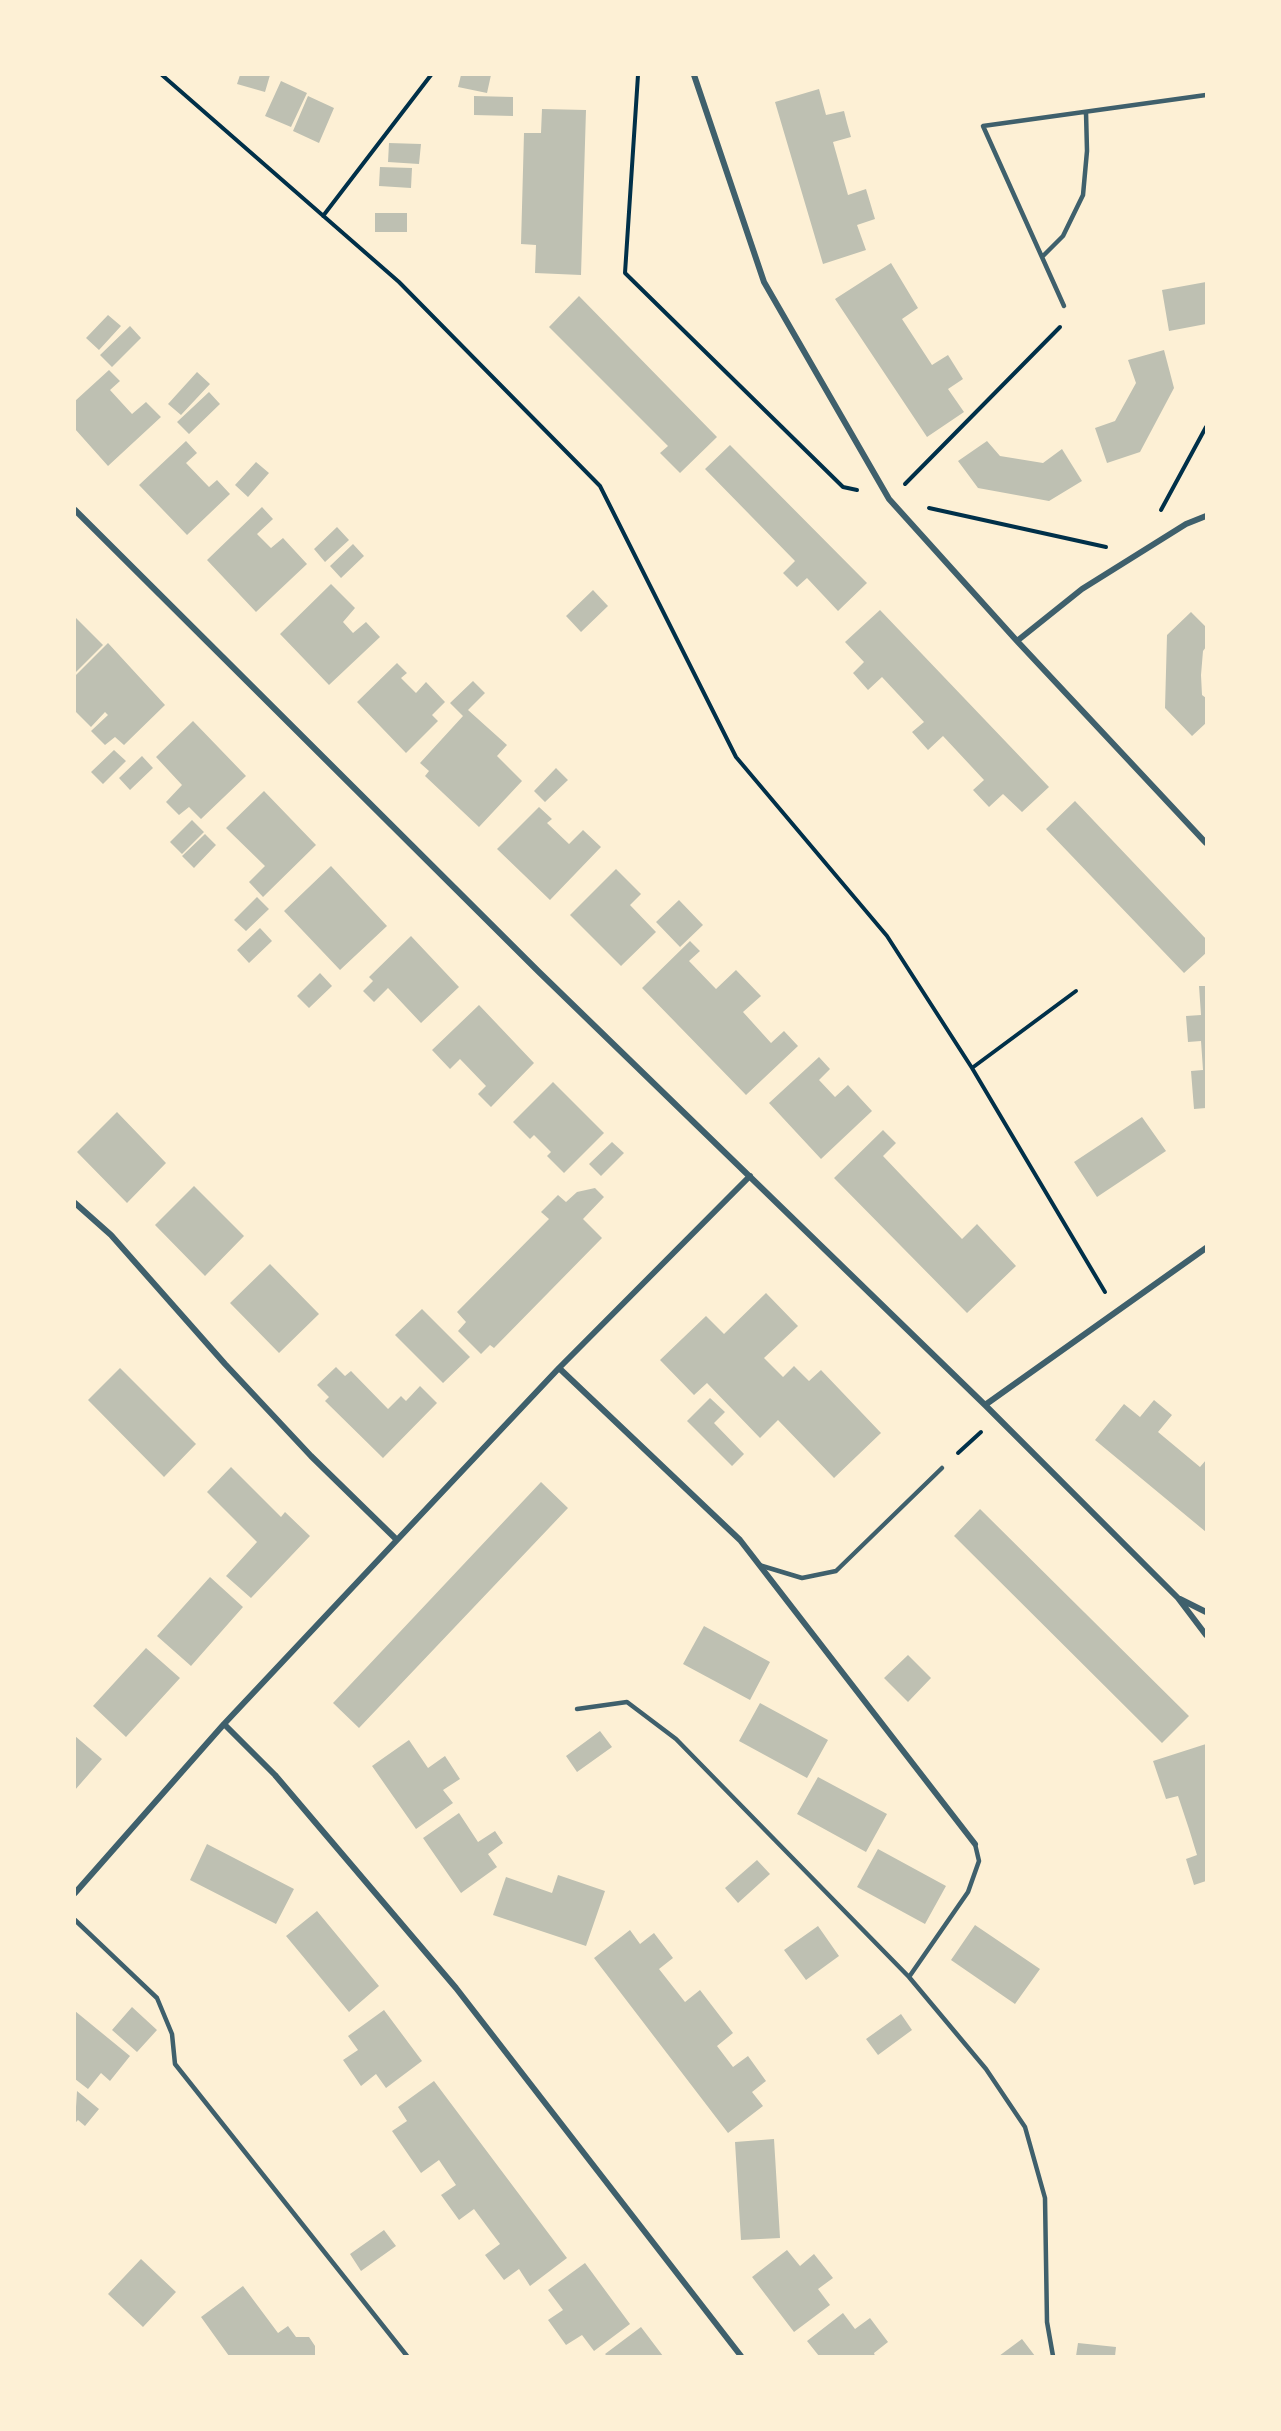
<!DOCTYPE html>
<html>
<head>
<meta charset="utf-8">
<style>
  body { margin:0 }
  #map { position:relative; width:1281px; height:2431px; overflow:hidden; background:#fdf0d5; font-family:Commissioner,sans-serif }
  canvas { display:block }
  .frame { position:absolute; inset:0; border:76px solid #fdf0d5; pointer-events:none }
</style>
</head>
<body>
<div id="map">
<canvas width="1281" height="2431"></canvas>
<div class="frame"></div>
</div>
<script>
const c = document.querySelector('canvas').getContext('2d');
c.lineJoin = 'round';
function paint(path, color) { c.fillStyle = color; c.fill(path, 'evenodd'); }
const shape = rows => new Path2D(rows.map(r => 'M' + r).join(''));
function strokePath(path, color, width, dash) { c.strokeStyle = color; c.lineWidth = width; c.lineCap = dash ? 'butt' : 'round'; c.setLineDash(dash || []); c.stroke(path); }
paint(shape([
  [240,75,270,75,265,92,237,84],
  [461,75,491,75,487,93,458,87],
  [281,81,307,93,291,127,265,116],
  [819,89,826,115,844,111,847,123,851,137,833,142,848,195,866,189,875,219,857,225,866,250,823,264,775,102],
  [308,96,334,108,319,143,293,131],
  [474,96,513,97,513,116,474,115],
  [542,109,586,110,581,275,535,273,536,245,521,244,524,133,541,133],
  [389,143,421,144,419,164,388,162],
  [380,167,412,168,411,188,379,186],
  [375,213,407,213,407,232,375,232],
  [891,263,918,308,902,319,932,365,948,355,963,379,948,389,964,412,927,437,835,299],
  [1206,282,1206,324,1169,331,1162,290],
  [579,296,717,437,680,473,660,453,668,446,549,327],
  [108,315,121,326,99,350,86,338],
  [130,326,141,338,112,367,100,355],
  [1164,350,1174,388,1140,452,1107,463,1095,428,1115,421,1136,383,1128,360],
  [109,370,120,381,110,390,132,414,146,402,161,417,108,466,75,429,75,401],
  [197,372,210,384,181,415,168,404],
  [209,392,220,404,189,434,177,422],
  [186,441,197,453,186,463,209,487,217,480,230,494,187,535,139,485],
  [987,441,1000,456,1043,463,1062,449,1082,481,1049,501,978,488,958,461],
  [730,445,867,583,838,611,807,578,797,587,783,573,795,561,705,469],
  [256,462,269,473,248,497,235,485],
  [262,507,273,519,257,534,271,548,283,538,307,564,256,612,207,560],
  [337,527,349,540,325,562,314,549],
  [353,544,364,556,341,578,330,566],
  [331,584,355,608,343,622,353,633,366,622,380,637,329,685,280,634],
  [593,590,608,606,581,632,566,616],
  [880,610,1049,787,1022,812,1003,794,989,807,973,790,984,780,943,736,928,750,912,732,924,722,882,677,868,690,853,673,864,662,845,642],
  [1191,612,1206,627,1206,647,1203,651,1201,675,1202,695,1206,698,1206,723,1192,736,1165,708,1167,635],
  [75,617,103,645,75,673],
  [108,643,165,705,124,745,115,737,105,745,91,731,108,715,105,712,91,727,75,711,75,676],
  [397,663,407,673,401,678,416,693,426,682,445,702,432,715,438,721,406,753,357,702],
  [473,681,485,693,468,710,507,745,497,756,522,781,479,827,425,776,429,771,420,763,463,716,450,703],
  [193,721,246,776,201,819,189,807,179,815,166,802,182,785,156,757],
  [114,750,126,761,103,784,91,772],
  [142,756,153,768,130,790,119,778],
  [556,768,568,780,545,802,534,791],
  [264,791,316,845,263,897,249,882,265,866,226,828],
  [1075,801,1206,939,1206,953,1184,973,1046,829],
  [539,807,552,819,547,823,569,844,583,830,601,847,550,900,497,849],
  [192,820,204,832,182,854,170,842],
  [205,834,216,845,194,868,182,856],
  [331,866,387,926,340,970,284,911],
  [616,869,641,894,630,905,656,932,621,966,570,915],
  [257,897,269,909,246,931,234,920],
  [679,900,703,925,680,947,656,922],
  [260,928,272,941,249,963,237,950],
  [411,936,459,987,421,1023,388,988,374,1002,363,991,373,981,369,977],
  [690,941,700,951,689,961,716,989,736,970,761,996,743,1012,771,1043,784,1031,798,1046,746,1095,642,988],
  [320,973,332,986,309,1008,297,996],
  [1199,986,1206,986,1206,1108,1194,1109,1191,1071,1203,1070,1201,1041,1188,1042,1186,1016,1201,1015],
  [479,1005,534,1063,491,1107,478,1094,486,1086,460,1059,450,1069,432,1050],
  [819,1057,830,1069,819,1080,835,1097,848,1085,872,1111,821,1159,769,1103],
  [553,1082,604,1133,564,1173,547,1156,551,1152,534,1135,530,1139,513,1122],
  [117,1112,166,1163,127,1203,77,1152],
  [1142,1117,1166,1151,1097,1197,1074,1162],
  [883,1130,896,1143,883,1156,962,1239,977,1224,1016,1266,967,1313,834,1178],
  [612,1142,624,1153,601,1176,589,1164],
  [194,1186,244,1236,205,1276,155,1225],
  [595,1188,604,1197,583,1219,602,1238,494,1348,490,1345,481,1354,458,1331,466,1322,457,1312,549,1219,541,1212,558,1195,566,1202,577,1192],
  [270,1264,319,1314,279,1353,230,1303],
  [766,1293,798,1326,764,1358,783,1377,794,1366,809,1381,821,1370,881,1433,834,1478,778,1420,760,1438,707,1383,694,1395,660,1360,706,1316,724,1334],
  [422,1309,470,1357,443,1383,395,1335],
  [336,1367,345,1376,351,1371,388,1409,401,1396,406,1401,420,1386,437,1403,383,1458,325,1401,329,1397,317,1385],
  [120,1368,196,1444,164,1477,88,1400],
  [710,1398,725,1412,714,1423,744,1454,732,1466,687,1421],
  [1154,1400,1172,1415,1158,1432,1200,1467,1206,1460,1206,1532,1095,1440,1124,1404,1140,1417],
  [231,1467,281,1517,285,1512,310,1536,251,1598,226,1576,257,1542,207,1492],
  [541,1482,568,1508,359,1728,333,1703],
  [980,1509,1189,1716,1162,1743,954,1536],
  [210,1577,243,1607,191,1666,157,1636],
  [704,1626,770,1662,750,1700,683,1664],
  [146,1648,180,1678,126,1737,93,1706],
  [908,1655,931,1678,908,1702,884,1678],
  [760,1703,828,1740,807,1778,739,1741],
  [600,1731,612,1747,577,1772,566,1756],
  [75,1736,102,1759,75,1790],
  [409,1740,428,1768,445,1756,460,1779,443,1790,453,1803,416,1829,372,1766],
  [1206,1744,1206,1881,1194,1885,1186,1859,1197,1855,1189,1829,1178,1796,1166,1799,1153,1761],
  [818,1777,887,1814,866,1852,797,1814],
  [459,1813,478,1842,495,1831,503,1843,488,1854,497,1867,461,1893,423,1838],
  [207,1844,294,1889,276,1924,190,1880],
  [878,1849,946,1886,925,1924,857,1887],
  [757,1860,770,1874,738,1903,725,1888],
  [558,1875,605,1891,586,1946,493,1915,506,1877,552,1893],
  [317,1911,379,1986,349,2012,286,1936],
  [975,1925,1040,1969,1015,2004,951,1960],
  [818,1926,839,1956,806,1980,784,1950],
  [630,1930,640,1944,654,1933,673,1958,659,1969,685,2002,700,1990,733,2033,717,2046,733,2067,748,2056,766,2081,752,2092,763,2106,728,2133,594,1958],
  [132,2007,157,2030,137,2052,112,2030],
  [384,2010,422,2061,386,2088,376,2074,361,2086,343,2060,358,2050,348,2036],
  [75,2011,130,2056,110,2081,101,2073,88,2089,75,2079],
  [901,2014,912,2030,878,2055,866,2039],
  [434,2081,567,2258,530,2286,519,2269,504,2280,485,2255,500,2244,474,2209,459,2220,441,2195,456,2185,439,2160,421,2173,392,2131,407,2121,398,2107],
  [77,2091,99,2109,85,2126,78,2120,75,2123],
  [774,2139,780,2238,741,2240,735,2142],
  [384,2230,396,2246,361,2271,350,2254],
  [787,2250,800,2266,814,2254,833,2278,818,2289,830,2305,794,2332,752,2277],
  [141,2259,176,2292,143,2327,108,2294],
  [585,2263,630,2324,594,2351,582,2335,566,2345,548,2320,563,2310,548,2290],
  [243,2286,278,2333,288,2326,296,2337,309,2337,315,2346,315,2356,229,2356,201,2317],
  [843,2313,855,2329,870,2318,888,2342,874,2353,875,2356,819,2356,807,2341],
  [641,2327,663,2356,607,2356,605,2354],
  [1022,2339,1035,2356,999,2356],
  [1078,2343,1116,2347,1115,2356,1076,2356]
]), '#bec0b2');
strokePath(shape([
  [162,75,399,282,600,486,736,757,887,936,972,1068,1105,1292],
  [638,75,625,273,843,487,857,490],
  [323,216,431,75],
  [905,484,1060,327],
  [929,508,1106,547],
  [1161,510,1206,427],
  [972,1068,1076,991],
  [958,1453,981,1432]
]), '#003049', 4);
strokePath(shape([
  [1042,257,1063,236,1083,195,1087,151,1086,112],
  [1064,306,983,126,1206,95],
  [759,1565,802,1578,836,1571,942,1468],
  [577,1709,627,1702,676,1739,909,1977,986,2069,1025,2127,1045,2198,1047,2322,1053,2356],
  [75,1920,157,1998,172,2034,175,2064,407,2356],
  [909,1977,968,1892,979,1861,975,1844]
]), '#3f606c', 4.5);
strokePath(shape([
  [694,75,764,282,889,499,1017,641,1206,843],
  [75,510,538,971,985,1405,1178,1598,1206,1635],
  [1017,641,1082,589,1186,524,1206,516],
  [75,1203,111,1235,225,1364,311,1456,397,1540],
  [559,1368,740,1540,975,1844],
  [985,1405,1206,1248],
  [1180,1599,1206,1612],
  [224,1724,275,1775,456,1988,741,2356],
  [75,1893,224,1724,397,1540,559,1368,750,1176]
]), '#3f606c', 6);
</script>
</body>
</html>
